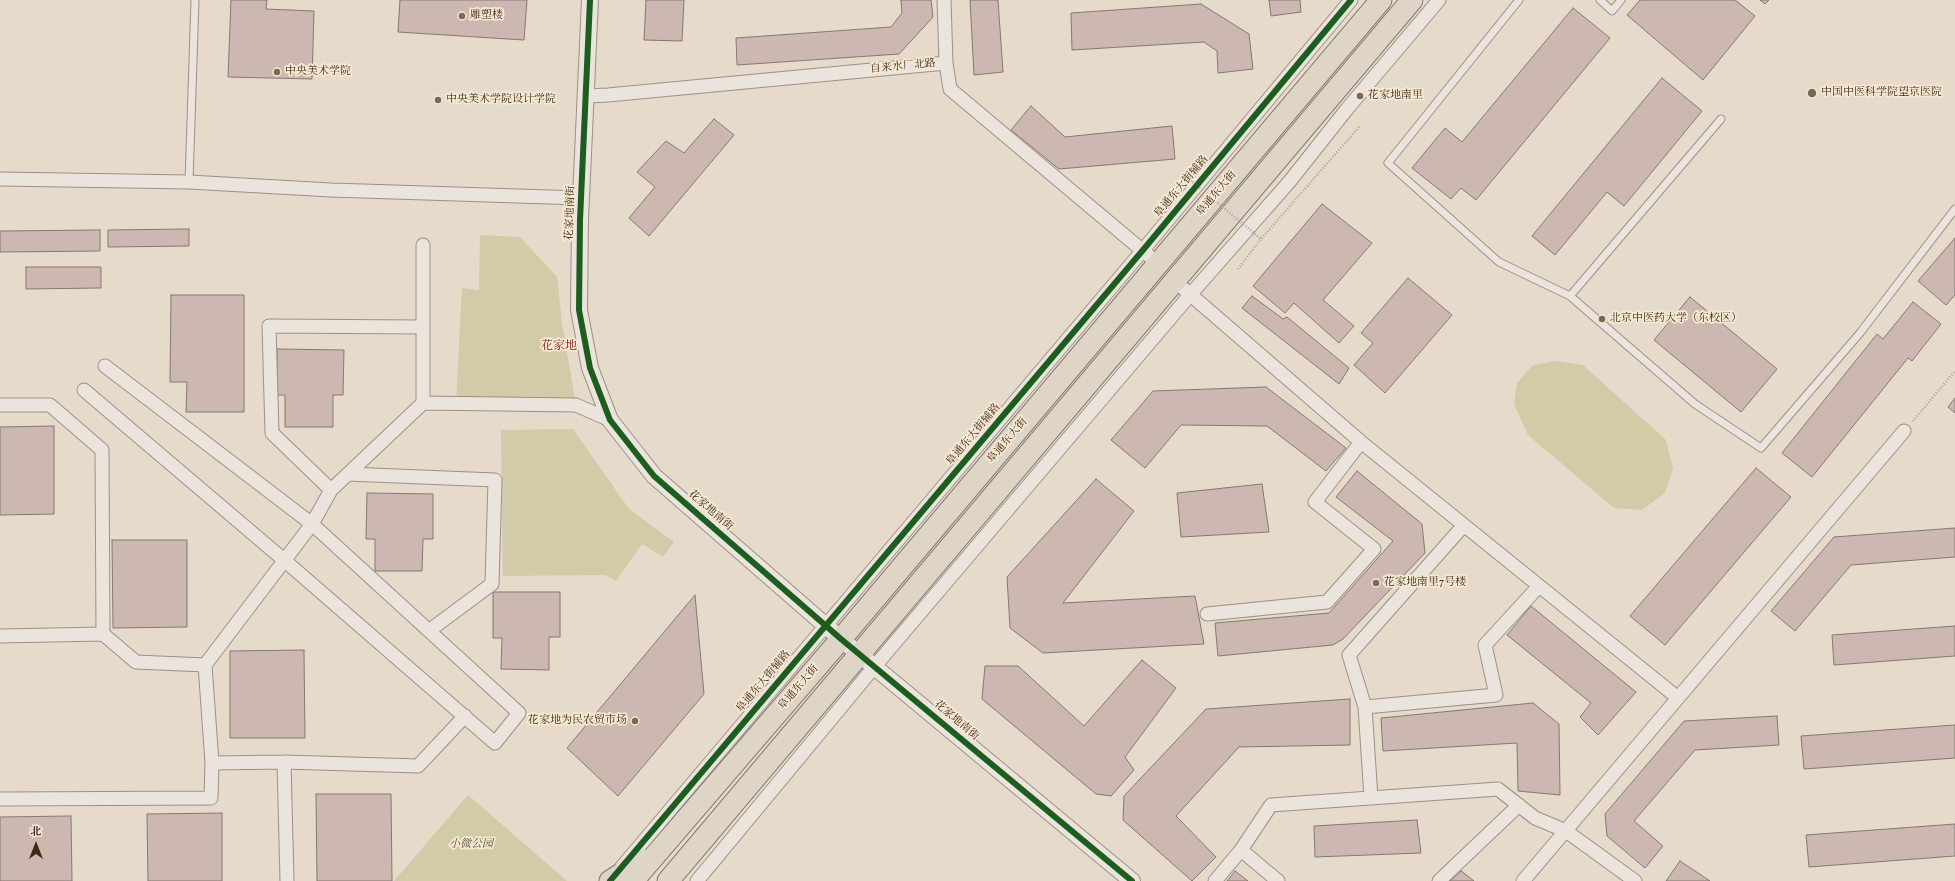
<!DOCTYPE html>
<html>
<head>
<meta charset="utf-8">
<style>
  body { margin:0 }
  #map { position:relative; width:1955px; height:881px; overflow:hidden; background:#e6daca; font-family:Vollkorn,"Noto Serif SC",serif }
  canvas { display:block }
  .north { position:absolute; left:16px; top:825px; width:40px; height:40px; -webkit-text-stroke:3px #f7e8d4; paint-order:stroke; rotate:0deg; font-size:11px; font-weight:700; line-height:16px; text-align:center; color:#3e2b17 }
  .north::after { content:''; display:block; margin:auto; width:14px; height:18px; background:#3e2b17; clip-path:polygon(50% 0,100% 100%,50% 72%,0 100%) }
</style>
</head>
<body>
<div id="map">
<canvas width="1955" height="881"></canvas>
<div class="north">北</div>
</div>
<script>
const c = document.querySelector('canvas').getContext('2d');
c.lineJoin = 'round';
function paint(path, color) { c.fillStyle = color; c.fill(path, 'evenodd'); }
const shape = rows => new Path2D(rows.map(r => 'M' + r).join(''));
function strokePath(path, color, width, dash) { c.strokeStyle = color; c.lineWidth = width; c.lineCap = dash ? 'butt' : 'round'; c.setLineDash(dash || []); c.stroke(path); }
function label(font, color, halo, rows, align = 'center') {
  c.font = font + ' Vollkorn,"Noto Serif SC",serif'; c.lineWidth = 3.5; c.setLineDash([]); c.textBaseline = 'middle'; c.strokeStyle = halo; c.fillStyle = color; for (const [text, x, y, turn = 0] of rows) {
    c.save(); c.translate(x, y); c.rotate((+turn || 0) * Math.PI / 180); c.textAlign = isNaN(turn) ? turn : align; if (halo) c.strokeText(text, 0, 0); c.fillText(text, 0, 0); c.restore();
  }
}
paint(shape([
  [480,235,520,237,557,277,562,323,576,405,456,404,462,288,479,290],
  [1556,361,1583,365,1666,440,1673,469,1665,493,1642,510,1614,508,1528,435,1514,404,1517,383,1533,365],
  [573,429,629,509,674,542,663,557,642,544,616,581,605,575,503,576,501,430],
  [468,795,567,881,394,881]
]), '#d1cba8');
const building = shape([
  [231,0,267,0,266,9,314,11,312,79,228,77,231,0],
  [400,0,527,0,524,40,398,32,400,0],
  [646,0,684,0,682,41,644,40,646,0],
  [901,0,931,0,933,17,899,54,737,65,736,38,891,27,902,13,901,0],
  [970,0,998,0,1003,72,974,75,970,0],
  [1269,0,1300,0,1301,12,1271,16,1269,0],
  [1640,0,1735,0,1755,16,1703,80,1627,15,1640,0],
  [1760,0,1769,0,1765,4,1760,0],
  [1201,4,1249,34,1253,69,1218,73,1217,51,1204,42,1072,50,1071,13,1201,4],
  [1573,8,1610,38,1476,200,1461,188,1451,199,1412,168,1445,128,1462,142,1573,8],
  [1662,78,1702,111,1624,206,1607,192,1555,255,1532,236,1662,78],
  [1031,106,1065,137,1172,126,1175,159,1059,169,1011,130,1031,106],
  [714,119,734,135,649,236,629,218,655,187,637,172,666,141,684,153,714,119],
  [1322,204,1372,243,1323,300,1354,326,1339,343,1294,303,1285,313,1253,286,1322,204],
  [189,229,189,246,108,247,108,230,189,229],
  [100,230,100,251,0,252,0,231,100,230],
  [1955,238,1955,295,1946,305,1918,281,1955,238],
  [26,267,101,267,101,288,26,289,26,267],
  [1408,278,1452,315,1385,393,1354,365,1373,343,1361,333,1408,278],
  [171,295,244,295,244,412,186,412,187,382,170,382,171,295],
  [1252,296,1283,319,1287,317,1349,368,1339,384,1242,308,1252,296],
  [1690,297,1777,369,1741,412,1654,340,1690,297],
  [1913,302,1941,324,1912,361,1908,358,1812,477,1782,453,1877,334,1883,339,1913,302],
  [277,349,344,350,343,395,333,395,333,427,285,427,285,395,277,395,277,349],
  [1266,387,1346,448,1326,471,1267,426,1181,425,1145,468,1111,440,1153,391,1266,387],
  [1955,398,1955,413,1948,407,1955,398],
  [54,426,54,514,0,515,0,427,54,426],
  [1756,468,1791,497,1665,645,1630,616,1756,468],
  [1357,471,1422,524,1425,553,1343,639,1333,645,1218,656,1215,623,1329,613,1393,541,1336,497,1357,471],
  [1096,479,1134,511,1063,603,1195,596,1204,644,1043,653,1010,628,1007,577,1096,479],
  [1262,484,1269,532,1181,537,1177,493,1262,484],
  [367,493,433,494,433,539,423,539,422,571,375,571,375,539,366,539,367,493],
  [1955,528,1955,557,1851,565,1795,631,1771,611,1834,537,1955,528],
  [112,540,187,540,187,627,113,628,112,540],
  [493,592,560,592,560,637,549,637,549,670,501,669,502,638,493,638,493,592],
  [695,595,704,694,618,796,567,748,695,595],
  [1531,606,1636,692,1598,735,1580,717,1591,703,1507,635,1531,606],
  [1955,626,1955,656,1834,665,1832,635,1955,626],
  [304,650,305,738,230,738,230,651,304,650],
  [1142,660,1176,688,1125,757,1134,770,1111,796,1096,794,982,699,985,666,1018,666,1084,726,1142,660],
  [1350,699,1350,745,1239,747,1176,816,1216,857,1192,881,1123,820,1124,796,1206,709,1350,699],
  [1533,703,1559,724,1560,795,1518,791,1517,743,1383,751,1381,718,1533,703],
  [1777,716,1779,745,1695,750,1634,821,1663,846,1645,868,1607,836,1605,814,1684,721,1777,716],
  [1955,725,1955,758,1804,769,1801,736,1955,725],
  [316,794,391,794,392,881,317,881,316,794],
  [222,813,222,881,148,881,147,814,222,813],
  [71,816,72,881,0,881,0,817,71,816],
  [1417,820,1421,853,1315,857,1314,826,1417,820],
  [1955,824,1955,856,1809,867,1806,835,1955,824],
  [1680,861,1710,881,1666,881,1680,861],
  [1235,871,1248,881,1227,881,1235,871],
  [1461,871,1474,881,1450,881,1461,871]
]);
paint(building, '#ccb8b0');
strokePath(building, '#827a6f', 1);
const service = shape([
  [1519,0,1388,163,1499,262,1570,296,1695,404,1761,448,1860,333,1955,209],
  [1600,0,1612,11,1621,0],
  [189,182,195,0],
  [1570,296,1721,119]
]);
const minor = shape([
  [944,0,946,63],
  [586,96,608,95,946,63,950,89,1149,256],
  [0,179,189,182,331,190,581,198],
  [423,245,423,403],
  [1184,289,1361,442,1678,698],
  [84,390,284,560,495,743,519,713,312,524,105,366],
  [0,405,50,405,102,450,103,634],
  [348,474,495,480,492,584,430,630],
  [331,490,272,433,269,326,423,327],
  [1207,614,1327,602,1374,549,1315,502,1361,442],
  [0,636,103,634,136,662,205,665,212,763,284,762,418,766,465,716],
  [205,665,312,524,331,490,423,403,576,405,610,420],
  [1365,707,1496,695,1485,645,1539,586],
  [284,762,287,881],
  [1371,798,1365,707,1349,655,1464,525],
  [0,799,211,798,212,763],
  [1241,850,1278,881],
  [621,868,1143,250,1351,0],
  [697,881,875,666,1190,295,1290,181,1347,109,1439,0],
  [1215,881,1241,850,1271,805,1498,789,1535,818,1566,831,1635,881],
  [1439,881,1519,805],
  [1523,881,1904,431]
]);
const tertiary = shape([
  [590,0,580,220,579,310,590,368,610,420,654,476,841,639,1132,881]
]);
const primary = shape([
  [610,881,643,860],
  [633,881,841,639,1381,0],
  [668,881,1412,0]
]);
strokePath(service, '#9b9186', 9);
strokePath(minor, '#9b9186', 15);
strokePath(tertiary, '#9b9186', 18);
strokePath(primary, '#827a6f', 23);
strokePath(shape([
  [1238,269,1261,239],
  [1913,421,1955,371]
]), '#aba49c', 2.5, [1, 2]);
strokePath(service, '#ebe4dc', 7);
strokePath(minor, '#ebe4dc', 13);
strokePath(tertiary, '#ebe4dc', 16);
strokePath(primary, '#ded5c7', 21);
strokePath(shape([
  [1188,178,1261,239,1360,126]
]), '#aba49c', 2.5, [1, 2]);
strokePath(shape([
  [590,0,580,220,579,310,590,368,610,420,654,476,841,639,1132,881],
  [610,881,1143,250,1351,0]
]), '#1b5e20', 6);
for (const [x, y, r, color] of [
  [462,16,4,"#796856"],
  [277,72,4,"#796856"],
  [1812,93,5,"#796856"],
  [1360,96,4,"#796856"],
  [438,100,4,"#796856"],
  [1602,319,4,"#796856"],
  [1376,583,4,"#796856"],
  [635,721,4,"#796856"]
]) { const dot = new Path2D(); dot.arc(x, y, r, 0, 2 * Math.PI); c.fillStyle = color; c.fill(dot); strokePath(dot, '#f7e8d4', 1.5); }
label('11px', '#3e2b17', '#f7e8d4', [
  ["雕塑楼",470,16],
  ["中央美术学院",285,72],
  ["中国中医科学院望京医院",1821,93],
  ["花家地南里",1368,96],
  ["中央美术学院设计学院",446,100],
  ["北京中医药大学（东校区）",1610,319],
  ["花家地南里7号楼",1384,583],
  ["花家地为民农贸市场",627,721,"right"]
], 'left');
label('11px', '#3e2b17', '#f7e8d4', [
  ["自来水厂北路",903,67,-5],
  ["阜通东大街辅路",1182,187,-50],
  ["阜通东大街",1217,194,-50],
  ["花家地南街",571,213,-88],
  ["阜通东大街辅路",974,435,-50],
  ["阜通东大街",1008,441,-50],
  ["花家地南街",710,511,41],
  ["阜通东大街辅路",764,682,-50],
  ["阜通东大街",799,688,-49],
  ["花家地南街",956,721,40]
]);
label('italic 11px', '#5e5034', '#f7e8d4', [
  ["小微公园",471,845]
]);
label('12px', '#7a1f14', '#f7e8d4', [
  ["花家地",559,347]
]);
</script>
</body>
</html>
